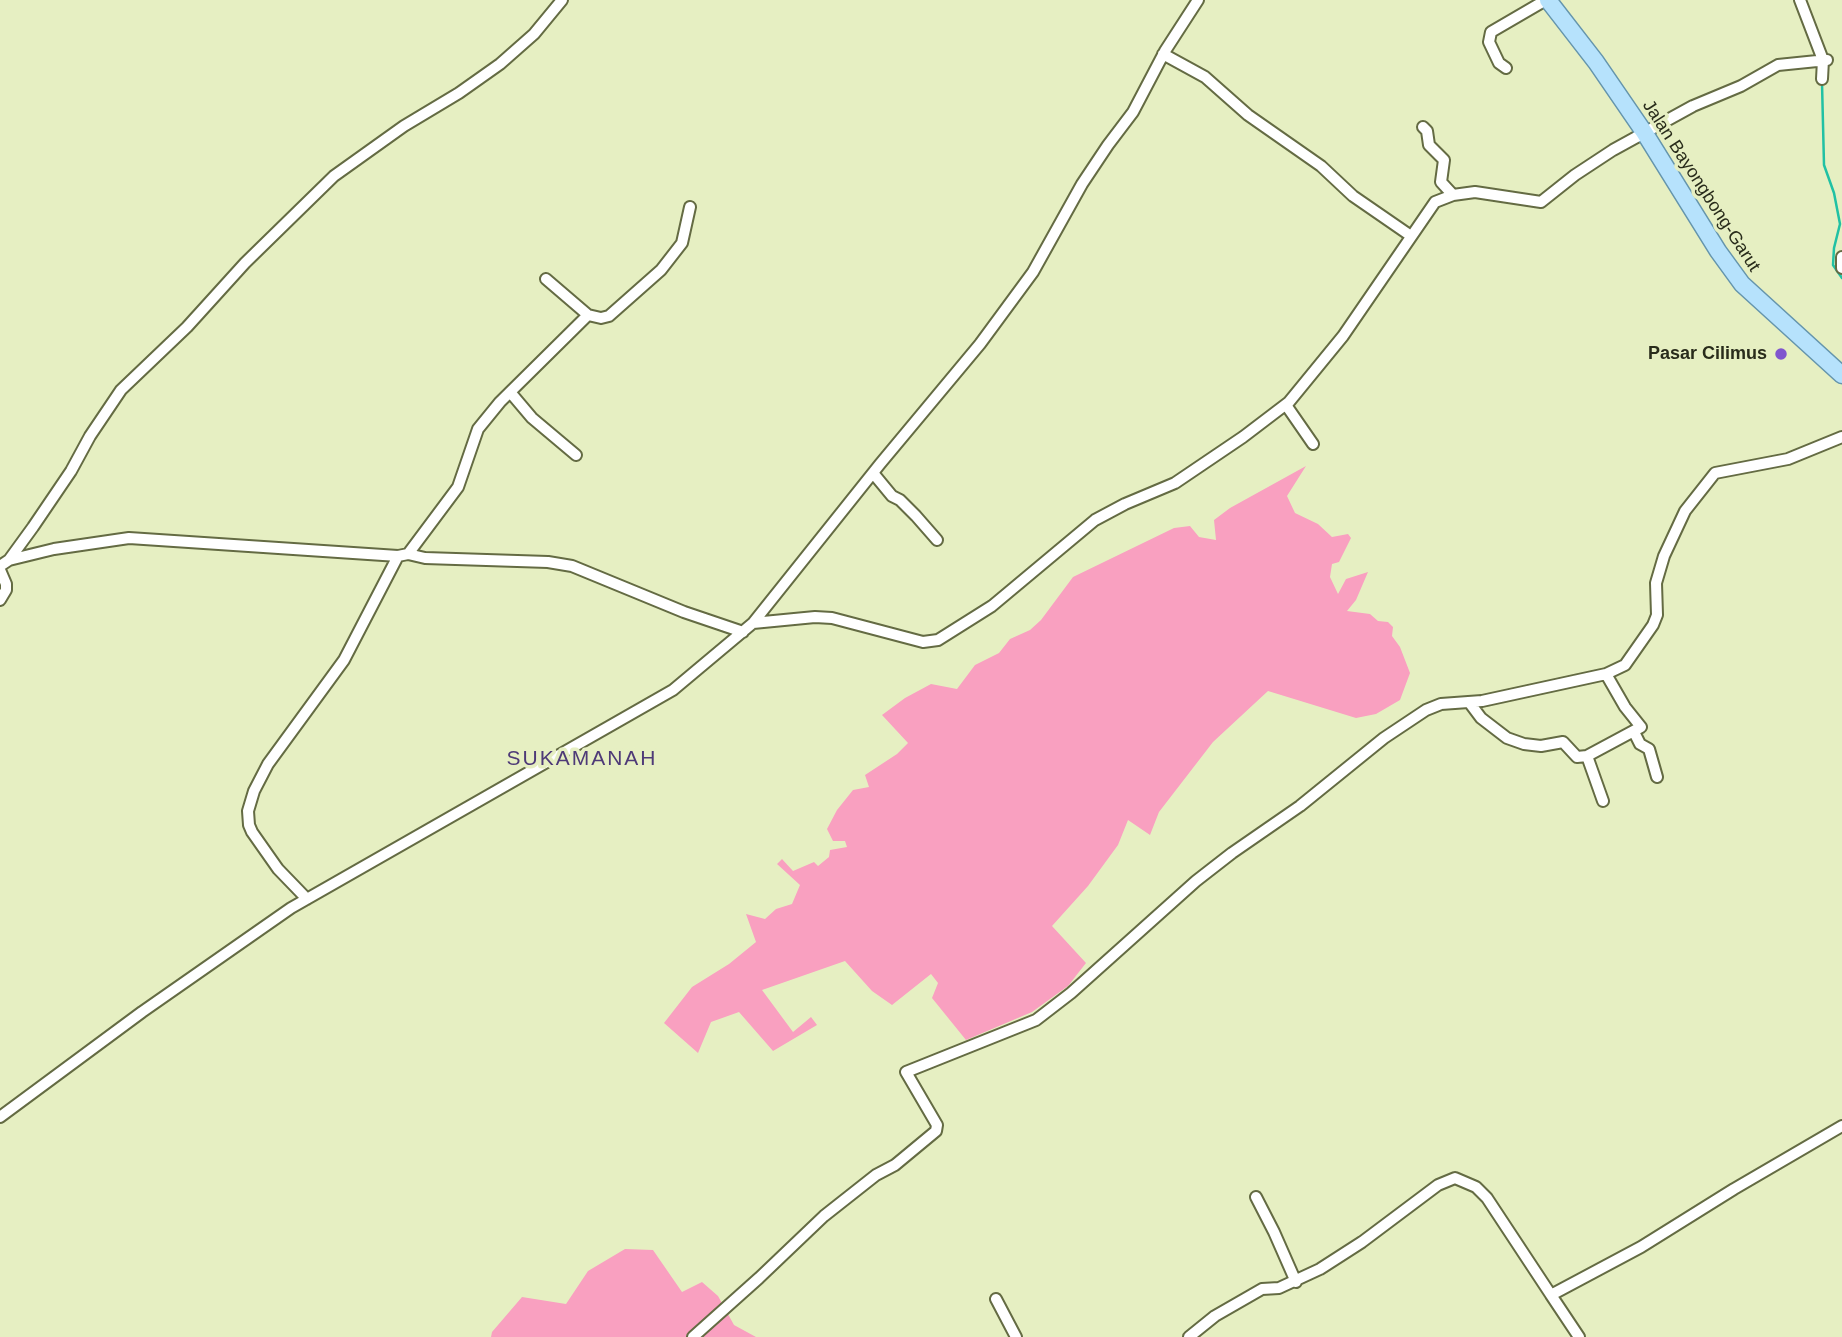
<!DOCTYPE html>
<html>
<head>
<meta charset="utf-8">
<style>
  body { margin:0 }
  canvas { display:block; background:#e6efc2 }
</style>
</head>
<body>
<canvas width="1842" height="1337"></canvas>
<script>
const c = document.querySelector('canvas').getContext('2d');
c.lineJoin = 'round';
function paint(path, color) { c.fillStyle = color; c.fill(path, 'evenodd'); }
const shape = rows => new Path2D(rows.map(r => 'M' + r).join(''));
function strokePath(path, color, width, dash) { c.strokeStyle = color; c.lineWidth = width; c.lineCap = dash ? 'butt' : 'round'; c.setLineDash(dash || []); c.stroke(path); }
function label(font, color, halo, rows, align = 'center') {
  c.font = font + ' Arial,sans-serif'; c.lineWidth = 7; c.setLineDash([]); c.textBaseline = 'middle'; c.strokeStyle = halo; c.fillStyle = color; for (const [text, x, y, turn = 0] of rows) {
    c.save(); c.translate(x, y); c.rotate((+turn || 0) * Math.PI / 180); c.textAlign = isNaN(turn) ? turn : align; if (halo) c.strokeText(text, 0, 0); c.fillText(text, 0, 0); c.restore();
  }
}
paint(shape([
  [1306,466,1287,496,1295,513,1318,524,1332,537,1348,534,1351,538,1339,562,1332,564,1330,577,1338,594,1346,579,1368,572,1356,600,1347,611,1370,614,1378,621,1388,622,1393,627,1392,636,1400,647,1410,673,1400,700,1376,714,1356,718,1268,691,1213,742,1159,812,1150,835,1128,820,1118,845,1088,886,1052,926,1086,963,1068,986,1032,1012,966,1040,932,998,938,983,931,974,892,1005,872,991,845,961,762,990,793,1032,811,1017,817,1025,773,1051,739,1012,711,1022,698,1053,664,1023,692,987,729,964,756,942,746,914,765,919,776,909,792,904,800,885,777,864,782,859,793,871,814,862,818,866,829,857,830,850,847,847,845,841,833,841,827,829,837,810,853,790,869,787,865,775,897,754,908,743,882,715,905,698,931,684,957,689,975,665,999,653,1010,639,1030,630,1041,620,1073,577,1174,528,1190,526,1199,537,1216,540,1214,520,1230,508],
  [625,1249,653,1250,682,1292,702,1282,718,1296,734,1325,756,1337,491,1337,492,1332,522,1297,566,1304,588,1271]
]), '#f9a0c0');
strokePath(shape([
  [1822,83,1824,165,1834,193,1840,224,1834,248,1833,265,1842,278]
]), '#21c1a4', 2.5);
const minor = shape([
  [1800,0,1823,60,1822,79],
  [1163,54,1205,77,1248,115,1321,166,1353,196,1411,236],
  [1506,68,1499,63,1489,42,1491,32,1546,0],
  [1423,127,1427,131,1429,145,1444,160,1441,182,1453,195],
  [1842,257,1842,268],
  [588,315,601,318,609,316,661,270,682,243,690,207],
  [510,392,532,418,576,455],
  [1286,405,1313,444],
  [873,473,892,496,900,500,916,516,937,540],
  [408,554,458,487,478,429,500,402,588,315,546,279],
  [9,560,54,549,129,538,398,556],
  [0,566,9,560,33,527,71,471,90,436,121,390,187,327,245,263,334,176,404,126,459,93,500,64,534,34,562,0],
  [0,570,6,584,6,590,0,600],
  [753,623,880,464,980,344,1033,272,1082,184,1108,145,1133,112,1165,51,1198,0],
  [1469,702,1481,718,1507,738,1524,744,1541,746,1563,742,1577,757,1587,756],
  [1634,732,1640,744,1649,749,1657,777],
  [1603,801,1587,756,1641,727,1625,707,1606,674],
  [307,899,278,869,252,832,249,825,248,811,254,791,268,764,344,660,398,556,408,554,425,558,548,562,572,566,684,612,743,632],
  [0,1117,142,1012,291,908,673,690,753,623,815,617,832,618,923,642,938,640,992,606,1095,520,1125,504,1175,483,1243,437,1289,402,1343,336,1435,202,1453,195,1475,192,1541,202,1575,175,1613,150,1693,106,1741,86,1778,65,1827,60],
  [1256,1197,1274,1232,1296,1282],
  [1551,1295,1579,1337],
  [996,1299,1016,1337],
  [693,1337,759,1278,824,1216,876,1175,895,1165,936,1131,937,1125,906,1072,1036,1020,1071,993,1196,881,1232,853,1300,806,1384,738,1426,710,1441,704,1482,701,1606,674,1625,665,1653,625,1657,615,1656,583,1664,556,1685,511,1715,473,1788,459,1842,437],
  [1189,1337,1215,1316,1262,1289,1279,1288,1320,1269,1362,1242,1438,1185,1455,1178,1476,1187,1487,1198,1551,1295,1641,1247,1734,1189,1842,1126]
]);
const primary = shape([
  [1548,0,1596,62,1644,132,1718,251,1742,284,1842,375]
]);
strokePath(minor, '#646b43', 14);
strokePath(primary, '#6595ac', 19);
strokePath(minor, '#fff', 10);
strokePath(primary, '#b6e2fc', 16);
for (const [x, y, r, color] of [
  [1781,354,7,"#8055ce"]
]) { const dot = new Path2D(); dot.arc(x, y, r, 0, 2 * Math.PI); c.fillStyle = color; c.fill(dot); strokePath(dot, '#e6efc2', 2.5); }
label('18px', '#292c1b', '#e6efc2', [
  ["Jalan Bayongbong-Garut",1701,186,57]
]);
label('bold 18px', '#292c1b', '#e6efc2', [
  ["Pasar Cilimus",1767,354]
], 'right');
c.letterSpacing = '2px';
label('21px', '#4e3a77', '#e6efc2', [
  ["SUKAMANAH",582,759]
]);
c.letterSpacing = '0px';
</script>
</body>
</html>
